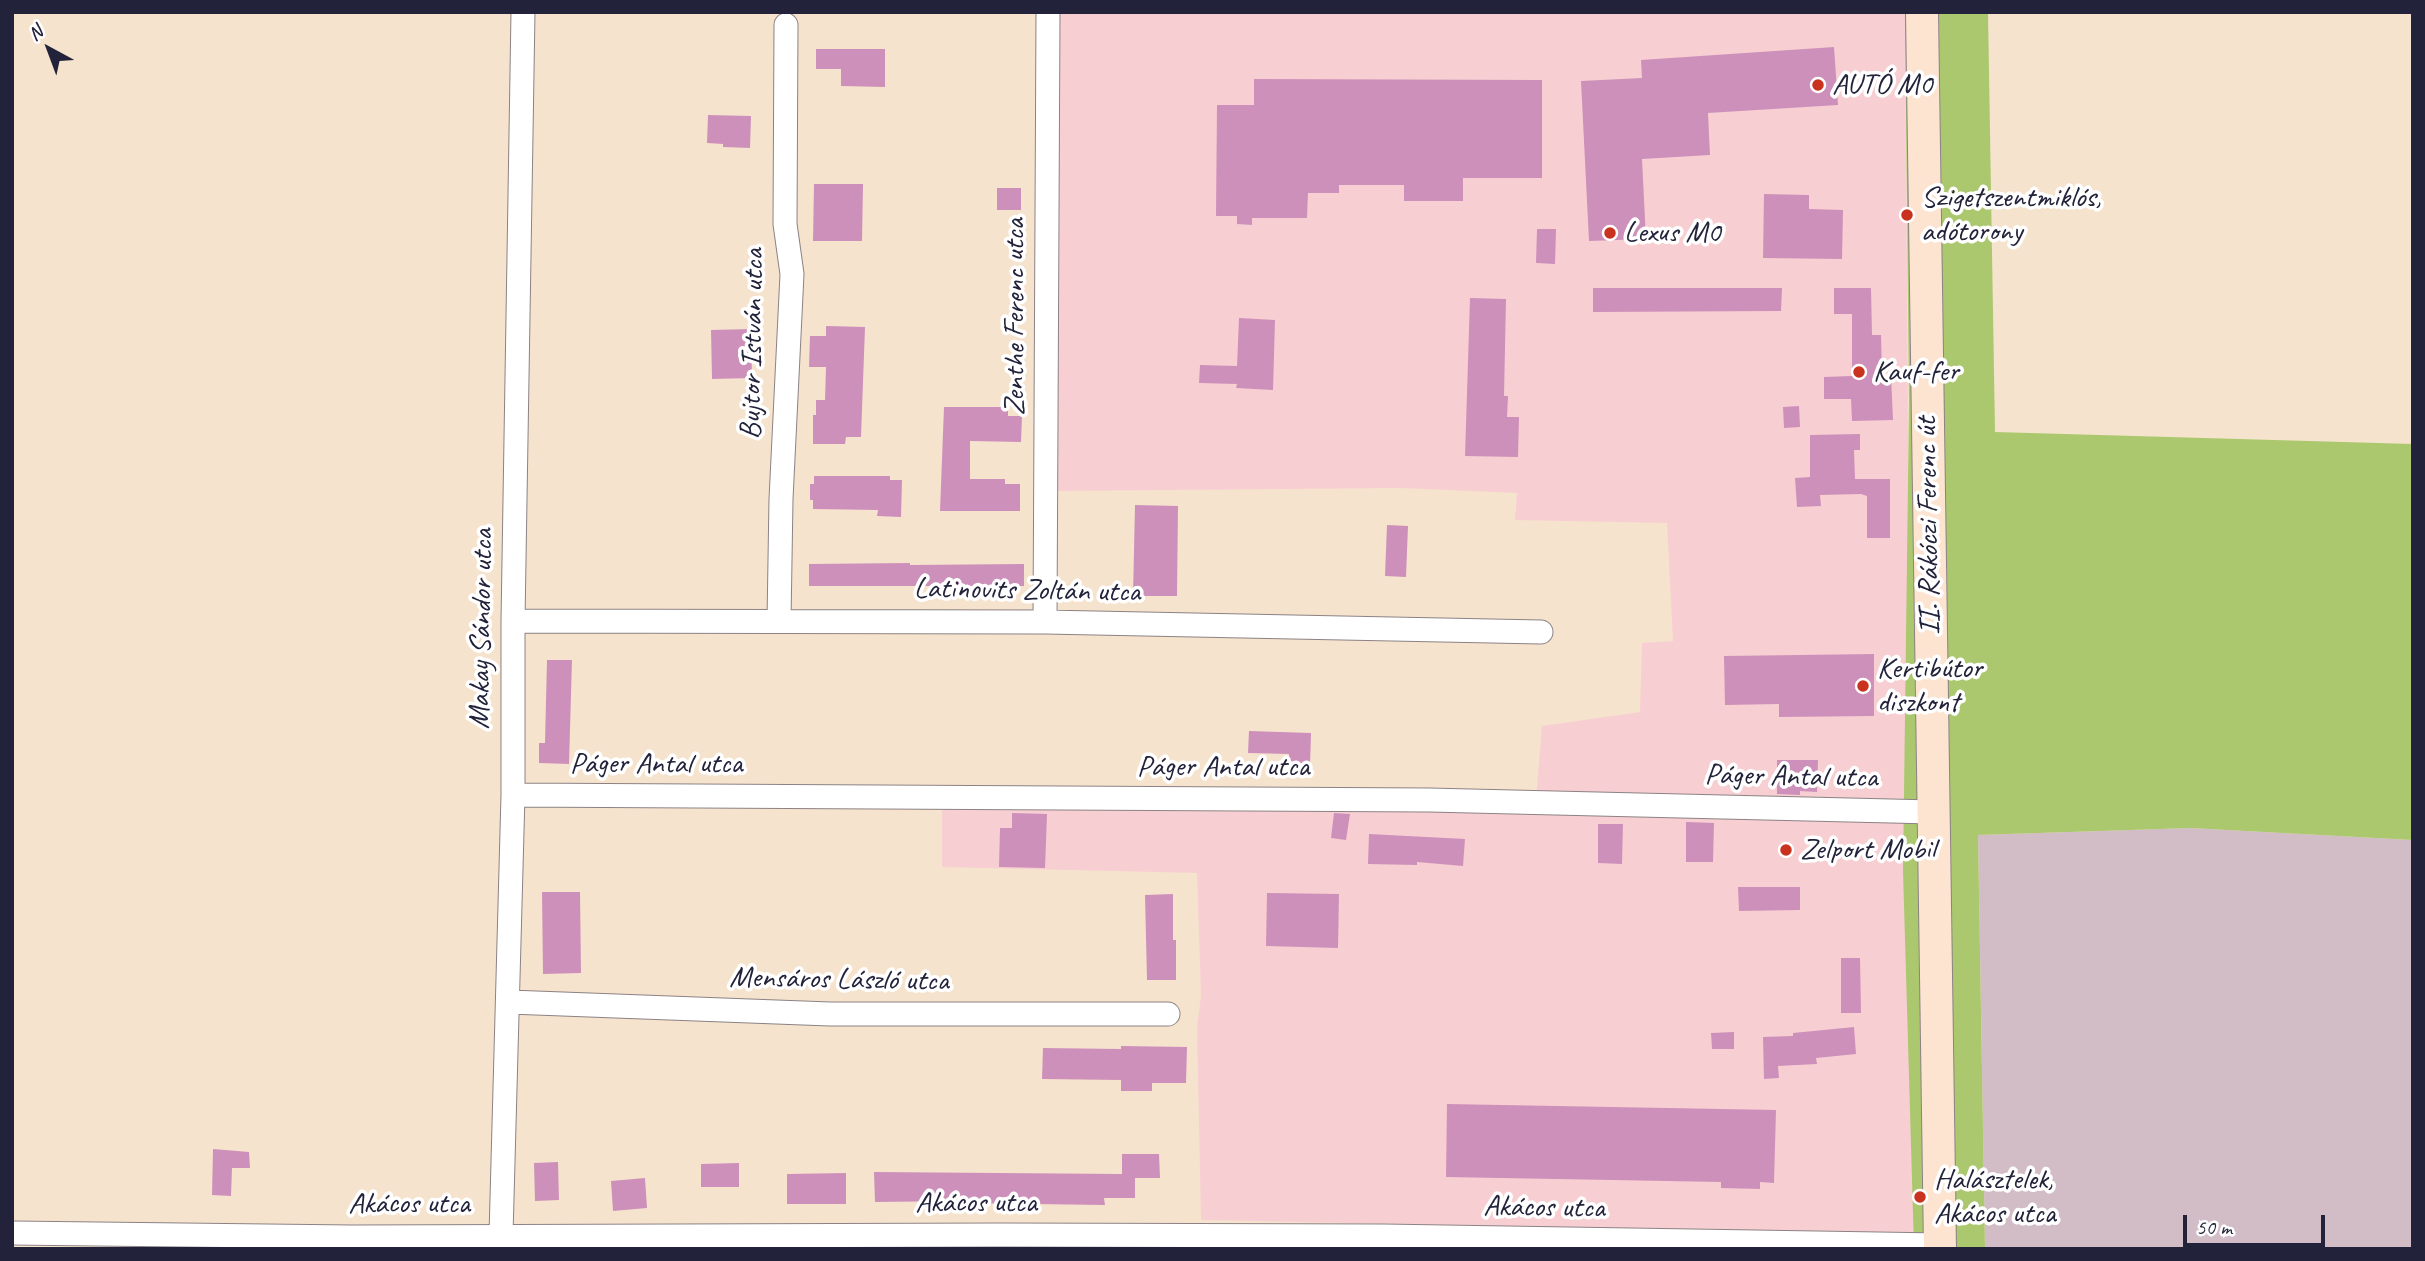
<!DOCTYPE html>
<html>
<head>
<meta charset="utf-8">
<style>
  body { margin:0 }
  #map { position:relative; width:2425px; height:1261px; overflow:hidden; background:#f6e3cd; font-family:Caveat,sans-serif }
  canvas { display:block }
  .frame { position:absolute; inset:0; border:14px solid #22223b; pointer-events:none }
  .north { position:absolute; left:14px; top:14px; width:70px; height:70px; -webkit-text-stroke:5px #fff; paint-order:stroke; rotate:319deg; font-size:19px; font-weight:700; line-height:28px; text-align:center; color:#22223b }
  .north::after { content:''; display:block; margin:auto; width:24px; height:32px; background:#22223b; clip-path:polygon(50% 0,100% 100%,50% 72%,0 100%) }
  .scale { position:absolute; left:2183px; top:1215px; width:142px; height:32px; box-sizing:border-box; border:4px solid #22223b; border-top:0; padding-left:9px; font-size:21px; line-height:24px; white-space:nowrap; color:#22223b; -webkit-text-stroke:5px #fff; paint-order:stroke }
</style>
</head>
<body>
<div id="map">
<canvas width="2425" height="1261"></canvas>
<div class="frame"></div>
<div class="north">N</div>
<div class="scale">50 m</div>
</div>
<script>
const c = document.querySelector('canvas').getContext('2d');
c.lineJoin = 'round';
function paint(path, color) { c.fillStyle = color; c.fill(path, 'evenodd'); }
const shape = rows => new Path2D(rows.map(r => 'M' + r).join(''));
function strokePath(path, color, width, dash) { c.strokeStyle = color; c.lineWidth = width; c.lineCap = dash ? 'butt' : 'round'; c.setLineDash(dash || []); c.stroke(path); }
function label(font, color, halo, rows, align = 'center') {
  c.font = font + ' Caveat,sans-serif'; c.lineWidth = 7; c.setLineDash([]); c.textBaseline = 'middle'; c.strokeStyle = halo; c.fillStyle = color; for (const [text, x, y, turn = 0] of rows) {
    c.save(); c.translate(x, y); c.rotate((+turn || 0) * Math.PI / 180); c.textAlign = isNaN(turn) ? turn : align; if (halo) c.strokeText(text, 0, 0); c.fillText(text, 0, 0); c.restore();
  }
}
paint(shape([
  [1056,12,1905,12,1914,1249,1494,1249,1494,1226,1201,1220,1197,1028,1201,996,1197,873,942,867,942,788,1536,799,1542,726,1640,712,1642,643,1673,641,1667,523,1515,520,1517,493,1400,488,1058,491]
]), '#f7cfd2');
paint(shape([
  [2190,828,2413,840,2413,1249,1985,1249,1978,835]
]), '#d2bdc6');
paint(shape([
  [1905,12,1988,12,1995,432,2413,444,2413,840,2190,828,1978,835,1985,1249,1914,1249,1903,871,1909,403],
  [698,1242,1013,1248,1171,1247,1171,1249,698,1249]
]), '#abc86f');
paint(shape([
  [1834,47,1838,105,1708,113,1710,155,1642,159,1646,239,1589,241,1581,81,1642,78,1641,60],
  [816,49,885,49,885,87,841,86,841,69,816,69],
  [1254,79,1542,80,1542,178,1463,178,1463,201,1404,201,1404,185,1339,185,1339,193,1308,193,1307,218,1252,218,1252,225,1237,224,1237,216,1216,216,1217,105,1254,105],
  [708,115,751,116,750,148,723,147,723,144,707,143],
  [814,184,863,184,862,241,813,241],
  [997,188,1021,188,1021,210,997,210],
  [1764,194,1809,195,1809,209,1843,210,1842,259,1763,258],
  [1537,229,1556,229,1555,264,1536,263],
  [1593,288,1782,288,1781,311,1593,312],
  [1834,288,1871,288,1872,335,1881,335,1882,376,1891,375,1893,420,1852,421,1851,399,1824,399,1824,377,1852,376,1852,314,1834,314],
  [1470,298,1506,299,1504,396,1508,396,1507,417,1519,417,1518,457,1465,456],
  [1239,318,1275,320,1273,390,1236,388,1237,384,1199,383,1200,365,1237,366],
  [826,326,865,327,861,437,846,437,845,444,813,444,813,415,816,415,816,400,825,400,826,367,809,367,810,336,826,336],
  [751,329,752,378,712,379,711,330],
  [1799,406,1800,427,1784,428,1783,407],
  [944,407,1008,407,1008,416,1022,416,1021,442,970,441,970,479,1005,479,1005,484,1020,484,1020,511,940,511],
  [1860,434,1860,450,1854,450,1855,479,1890,479,1890,538,1867,538,1867,496,1861,494,1820,495,1821,506,1797,507,1795,478,1810,477,1810,435],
  [814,476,890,476,890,480,902,480,901,517,877,516,878,510,813,509,813,500,810,500,810,484,814,484],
  [1135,505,1178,506,1177,596,1133,596],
  [1387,525,1408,526,1406,577,1385,576],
  [910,563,910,565,1024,564,1024,586,809,586,809,564],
  [1874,654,1874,716,1779,717,1779,704,1725,705,1724,656],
  [547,660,572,660,569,764,539,763,539,743,545,743],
  [1249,731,1311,733,1310,766,1289,765,1289,754,1248,753],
  [1777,760,1818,760,1817,792,1800,791,1800,795,1777,794],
  [1012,813,1047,814,1045,868,999,867,1000,828,1012,828],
  [1334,813,1350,814,1346,840,1331,838],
  [1686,822,1714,823,1713,862,1686,862],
  [1598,824,1623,824,1622,864,1598,863],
  [1369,834,1465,839,1463,866,1417,862,1417,865,1368,864],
  [1738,887,1800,887,1800,910,1739,911],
  [542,892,580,892,581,973,543,974],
  [1267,893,1339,894,1338,948,1266,946],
  [1173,894,1173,940,1176,940,1176,980,1147,980,1145,895],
  [1841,958,1860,958,1861,1013,1841,1013],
  [1854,1027,1856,1054,1816,1058,1817,1064,1778,1066,1779,1078,1764,1079,1763,1037,1793,1036,1793,1033],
  [1734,1032,1734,1049,1712,1049,1711,1033],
  [1121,1046,1187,1047,1186,1083,1152,1083,1152,1091,1121,1091,1121,1080,1042,1079,1043,1048,1121,1049],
  [1447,1104,1776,1110,1774,1183,1760,1182,1760,1189,1721,1188,1721,1182,1446,1177],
  [213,1149,249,1152,250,1168,232,1168,231,1196,212,1195],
  [1122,1154,1159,1154,1160,1178,1135,1178,1135,1198,1104,1198,1105,1205,961,1203,961,1201,875,1202,874,1172,1122,1174],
  [558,1162,559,1200,535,1201,534,1163],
  [739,1163,739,1187,701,1187,701,1164],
  [846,1173,846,1204,787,1204,787,1174],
  [645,1178,647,1208,613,1211,611,1181]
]), '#cd90ba');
const street = shape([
  [513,621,1045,622,1541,632],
  [779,621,781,499,792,274,785,224,786,25],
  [1045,622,1048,12],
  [513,795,1429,800,1933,812],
  [509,1002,830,1014,1168,1014],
  [12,1233,352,1237,1000,1235,1383,1236,1940,1245],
  [501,1235,513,795,513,621,523,12]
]);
const secondary = shape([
  [1922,12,1940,1249]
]);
strokePath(street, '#8c8284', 25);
strokePath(secondary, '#8c8284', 34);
strokePath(street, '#fff', 23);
strokePath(secondary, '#fde4d0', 32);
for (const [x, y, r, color] of [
  [1818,85,7,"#c8321e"],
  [1907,215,7,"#c8321e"],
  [1610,233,7,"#c8321e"],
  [1859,372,7,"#c8321e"],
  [1863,686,7,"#c8321e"],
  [1786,850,7,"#c8321e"],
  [1920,1197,7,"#c8321e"]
]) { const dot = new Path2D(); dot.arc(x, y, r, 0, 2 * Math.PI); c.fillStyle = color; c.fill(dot); strokePath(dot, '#fff', 2.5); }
label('30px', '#22223b', '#fff', [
  ["AUTÓ M0",1832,85],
  ["Szigetszentmiklós,",1921,198],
  ["adótorony",1921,232],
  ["Lexus M0",1624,233],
  ["Kauf-fer",1873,372],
  ["Kertibútor",1877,669],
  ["diszkont",1877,703],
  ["Zelport Mobil",1800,850],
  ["Halásztelek,",1934,1180],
  ["Akácos utca",1934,1214]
], 'left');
label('30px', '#22223b', '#fff', [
  ["Zenthe Ferenc utca",1015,317,-90],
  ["Bujtor István utca",753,344,-89],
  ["II. Rákóczi Ferenc út",1929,526,-91],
  ["Latinovits Zoltán utca",1027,591,1],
  ["Makay Sándor utca",482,629,-89],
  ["Páger Antal utca",656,764],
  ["Páger Antal utca",1223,767],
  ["Páger Antal utca",1791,777,1],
  ["Mensáros László utca",839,980,1],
  ["Akácos utca",976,1203],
  ["Akácos utca",409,1204],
  ["Akácos utca",1544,1208,1]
]);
</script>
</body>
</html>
